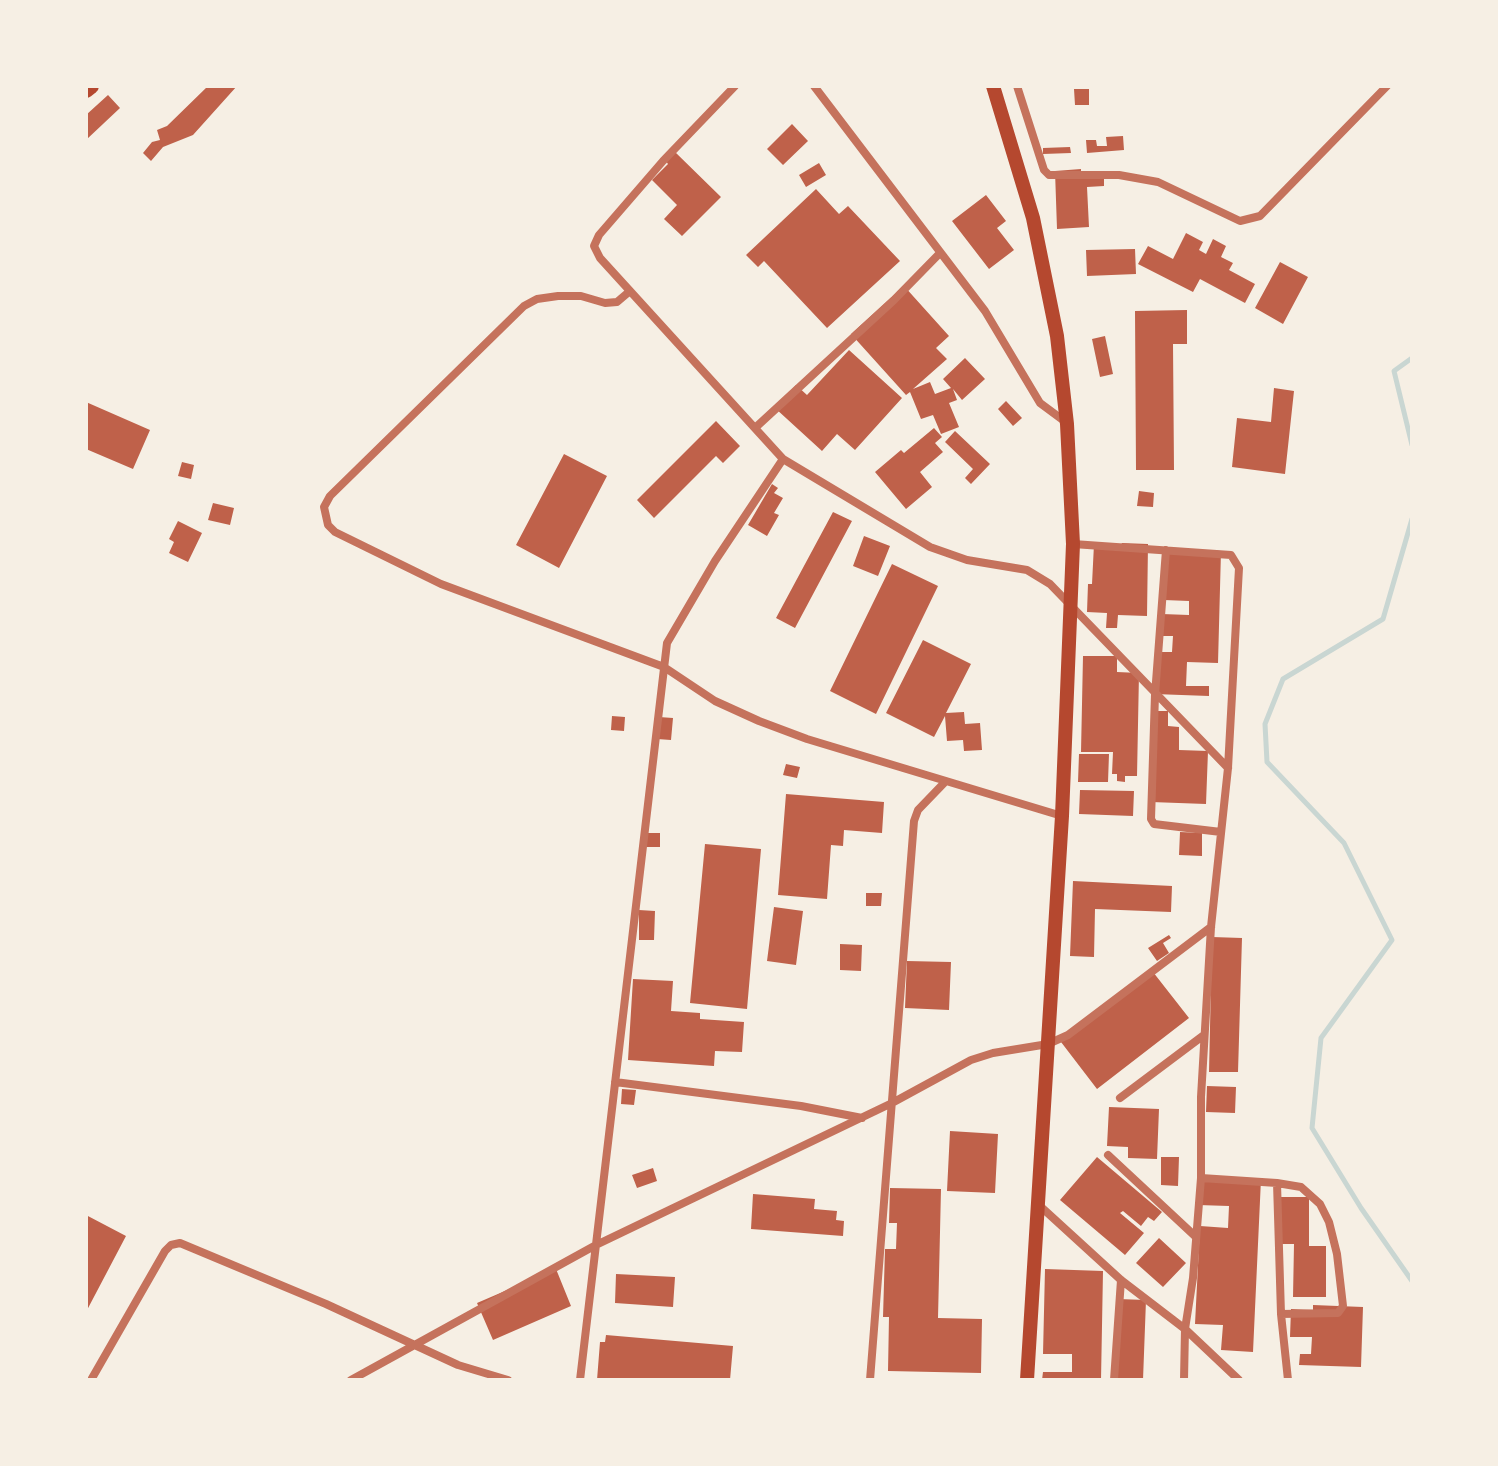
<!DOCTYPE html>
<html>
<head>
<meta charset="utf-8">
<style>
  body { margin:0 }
  #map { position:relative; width:1498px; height:1466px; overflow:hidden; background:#f6efe4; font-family:"Asap Condensed",sans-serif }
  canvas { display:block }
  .frame { position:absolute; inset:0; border:88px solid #f6efe4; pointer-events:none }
</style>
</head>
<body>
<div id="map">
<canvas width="1498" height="1466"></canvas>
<div class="frame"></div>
</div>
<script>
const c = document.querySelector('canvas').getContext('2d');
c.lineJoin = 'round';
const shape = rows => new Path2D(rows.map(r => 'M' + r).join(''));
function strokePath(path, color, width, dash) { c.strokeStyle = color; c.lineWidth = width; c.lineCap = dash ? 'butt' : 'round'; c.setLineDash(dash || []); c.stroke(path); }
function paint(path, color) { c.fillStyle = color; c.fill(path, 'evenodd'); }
strokePath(shape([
  [1412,358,1394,371,1412,445],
  [1412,519,1383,619,1283,679,1265,724,1267,762,1344,843,1392,940,1321,1038,1312,1128,1361,1208,1412,1281]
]), '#c9d6d2', 5);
paint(shape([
  [208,86,237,86,193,135,163,147,151,161,143,153,152,142,160,140,157,130,167,126],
  [1074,89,1089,89,1089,105,1075,105],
  [108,95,120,108,86,140,86,115],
  [792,124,808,141,783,165,767,149],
  [1123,136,1124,150,1087,153,1086,140,1096,140,1097,146,1107,146,1106,137],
  [1070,147,1071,153,1043,154,1043,148],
  [674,151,721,197,682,236,664,219,677,205,652,180,668,164,665,160],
  [819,163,826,175,806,187,799,175],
  [1081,169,1081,175,1104,174,1104,186,1087,187,1089,227,1057,229,1055,171],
  [816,189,839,214,848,206,900,261,827,328,764,261,758,267,746,255],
  [986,195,1006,221,997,228,1014,250,989,269,952,221],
  [1186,233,1203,242,1199,250,1206,254,1213,239,1226,246,1221,257,1233,263,1229,270,1255,284,1245,303,1200,279,1193,292,1138,264,1148,246,1173,259],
  [1135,249,1136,274,1087,276,1086,250],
  [1280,262,1308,277,1283,324,1255,308],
  [904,286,949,336,936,348,947,359,913,389,930,382,935,394,951,388,943,379,965,358,985,379,962,400,953,389,957,400,949,403,959,427,941,434,933,415,921,419,910,392,906,395,851,334],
  [1187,310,1187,344,1173,344,1174,470,1136,470,1135,311],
  [1105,336,1113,374,1100,377,1092,339],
  [849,350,902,398,855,450,837,434,822,451,775,408,796,385,807,395],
  [1274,388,1294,391,1285,474,1232,467,1237,418,1271,422],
  [1006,401,1022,418,1013,426,998,409],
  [86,402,150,430,133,469,86,449],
  [716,421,740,446,723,463,716,456,654,518,637,500],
  [934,428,942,437,935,443,943,452,920,472,932,487,906,509,875,472,901,450,904,453],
  [955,431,990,464,971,484,965,478,973,469,945,442],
  [564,454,607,476,559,568,516,545],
  [182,462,194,465,191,479,178,476],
  [772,484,778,488,774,493,783,498,774,513,779,515,767,536,748,525],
  [1139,491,1154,493,1153,507,1137,506],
  [213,503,234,508,230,525,208,520],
  [833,512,852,521,795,628,776,618],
  [178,521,202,533,188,562,169,553,174,542,169,539],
  [864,536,890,546,878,576,853,566],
  [1122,543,1148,544,1147,616,1118,615,1117,628,1106,628,1107,613,1087,612,1088,584,1092,584,1094,544,1121,545],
  [1165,549,1221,551,1218,663,1187,662,1186,686,1209,686,1209,696,1154,694,1155,652,1172,652,1173,636,1161,636,1162,614,1189,615,1189,601,1164,600],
  [892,564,938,586,876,714,830,691],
  [923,640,971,664,946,713,964,712,965,724,980,723,982,750,964,751,963,740,947,741,945,716,934,737,886,713],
  [1083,656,1117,656,1117,672,1139,673,1137,776,1125,776,1125,782,1117,781,1117,774,1112,774,1113,752,1081,752],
  [1152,711,1168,711,1168,726,1179,727,1179,750,1208,751,1206,804,1151,802],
  [612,716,625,717,624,731,611,730],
  [659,717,673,718,671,740,657,739],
  [1079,754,1109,754,1108,782,1078,782],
  [786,764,800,767,797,778,783,775],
  [1080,790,1134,791,1133,816,1079,814],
  [786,794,884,802,882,833,844,830,843,846,831,845,827,899,778,895],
  [1180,832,1202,833,1202,856,1179,855],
  [647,833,660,833,660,847,647,847],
  [705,844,761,849,747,1009,690,1003],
  [1073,881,1172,886,1171,912,1095,909,1094,957,1070,956],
  [866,893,882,893,881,906,866,906],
  [774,907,803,911,796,965,767,961],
  [639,910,655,911,654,940,639,940],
  [1169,935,1171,938,1163,943,1169,953,1157,961,1148,948],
  [1212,937,1242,938,1238,1072,1209,1072],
  [840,944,862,945,861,971,840,970],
  [907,961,951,962,949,1010,905,1008],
  [1153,972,1189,1018,1097,1089,1061,1042],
  [633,979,673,981,671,1011,700,1013,700,1019,744,1022,742,1052,715,1051,714,1066,628,1060],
  [1207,1086,1236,1087,1235,1113,1206,1112],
  [622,1089,636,1090,634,1105,621,1104],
  [1109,1107,1159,1109,1157,1159,1128,1158,1128,1147,1107,1146],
  [950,1131,998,1134,995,1193,947,1191],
  [1097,1157,1162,1212,1154,1221,1148,1217,1141,1226,1123,1211,1120,1213,1144,1233,1125,1255,1060,1200],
  [1161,1157,1179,1157,1178,1186,1161,1185],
  [653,1168,657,1181,637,1188,632,1175],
  [1200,1176,1261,1179,1253,1352,1221,1350,1223,1325,1195,1324,1200,1226,1228,1228,1229,1206,1198,1205],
  [890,1188,941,1189,938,1318,982,1319,981,1373,888,1371,889,1317,883,1317,885,1249,896,1249,897,1223,889,1223],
  [753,1194,815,1199,814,1209,837,1211,836,1220,844,1221,843,1236,751,1229],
  [1280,1197,1309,1197,1309,1246,1326,1246,1326,1297,1293,1297,1294,1244,1280,1244],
  [86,1215,126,1236,86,1312],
  [1159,1238,1186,1263,1163,1287,1136,1263],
  [556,1269,571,1306,493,1340,477,1303],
  [1045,1269,1103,1271,1101,1380,1042,1380,1043,1372,1072,1372,1072,1354,1043,1354],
  [616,1274,675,1277,673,1307,615,1303],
  [1118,1299,1146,1300,1143,1380,1116,1380],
  [1313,1305,1363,1307,1361,1367,1299,1365,1300,1354,1311,1354,1312,1337,1290,1337,1291,1309,1313,1310],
  [606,1335,733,1346,730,1380,597,1380,600,1342,605,1342]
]), '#bf614a');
strokePath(shape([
  [735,86,663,161,599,235,594,246,600,258,783,459,930,547,967,560,1027,570,1050,584,1228,768],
  [814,86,985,311,1040,403,1067,423],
  [1017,86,1044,170,1049,175,1119,175,1158,182,1240,221,1260,216,1387,86],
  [630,291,617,302,605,303,581,296,558,296,537,299,524,306,330,496,324,507,328,525,335,532,441,584,664,667,715,701,759,721,807,739,1062,816],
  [755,428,894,300,940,253],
  [1073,544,1231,555,1239,568,1228,768,1211,927,1201,1097,1201,1178,1193,1278,1185,1329,1184,1380],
  [1166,550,1155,695,1151,819,1154,824,1221,832],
  [615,1082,801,1106,862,1118],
  [1120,1098,1204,1035],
  [1108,1155,1196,1237],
  [1201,1178,1277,1183,1301,1187,1320,1204,1329,1222,1337,1254,1343,1306,1338,1313,1281,1314],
  [1277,1183,1281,1314,1288,1380],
  [1040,1206,1121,1280,1185,1329,1239,1380],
  [91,1380,165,1251,171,1245,180,1243,326,1304,458,1365,508,1380],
  [351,1380,596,1245,892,1103,971,1060,993,1053,1048,1044,1068,1035,1211,927],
  [580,1380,667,643,715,561,783,459],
  [870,1380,914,821,918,810,945,782],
  [1114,1380,1121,1280]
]), '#c5725c', 8);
strokePath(shape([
  [993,86,1033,218,1057,336,1067,424,1073,544,1062,816,1027,1380]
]), '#b5482f', 14);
strokePath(shape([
  [86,90,91,86]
]), '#b5482f', 16);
</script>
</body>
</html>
